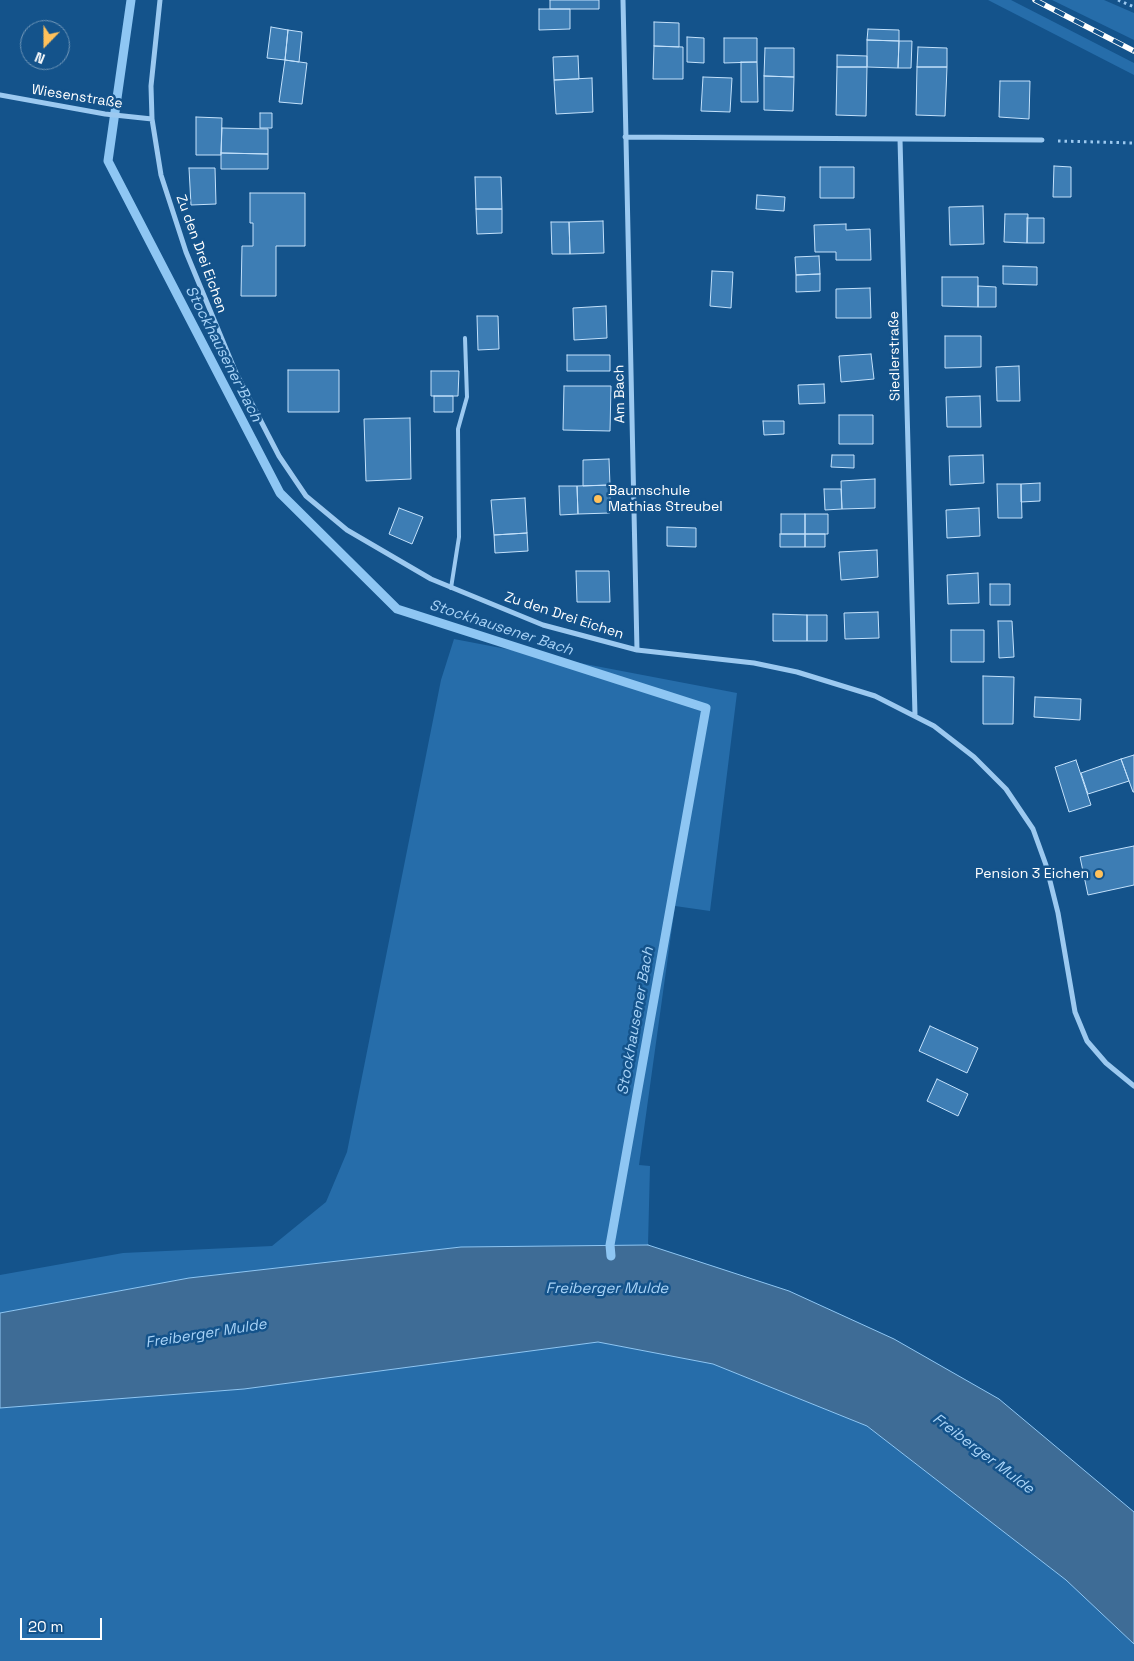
<!DOCTYPE html>
<html>
<head>
<meta charset="utf-8">
<style>
  body { margin:0 }
  #map { position:relative; width:1134px; height:1661px; overflow:hidden; background:#14538b; font-family:"Space Grotesk",sans-serif }
  canvas { display:block }
  .north { position:absolute; left:20px; top:20px; width:50px; height:50px; box-sizing:border-box; background:#14538b; border:1px solid #7298b9; border-radius:50%; rotate:202deg; font-size:14px; font-weight:700; line-height:20px; text-align:center; color:#fff }
  .north::after { content:''; display:block; margin:auto; width:18px; height:22px; background:#ffc15b; clip-path:polygon(50% 0,100% 100%,50% 72%,0 100%) }
  .scale { position:absolute; left:20px; top:1618px; width:82px; height:22px; box-sizing:border-box; border:2px solid #fff; border-top:0; padding-left:6px; font-size:15px; line-height:18px; white-space:nowrap; color:#fff; -webkit-text-stroke:4px #14538b; paint-order:stroke }
</style>
</head>
<body>
<div id="map">
<canvas width="1134" height="1661"></canvas>
<div class="north">N</div>
<div class="scale">20 m</div>
</div>
<script>
const c = document.querySelector('canvas').getContext('2d');
c.lineJoin = 'round';
function paint(path, color) { c.fillStyle = color; c.fill(path, 'evenodd'); }
const shape = rows => new Path2D(rows.map(r => 'M' + r).join(''));
function strokePath(path, color, width, dash) { c.strokeStyle = color; c.lineWidth = width; c.lineCap = dash ? 'butt' : 'round'; c.setLineDash(dash || []); c.stroke(path); }
function label(font, color, halo, rows, align = 'center') {
  c.font = font + ' "Space Grotesk",sans-serif'; c.lineWidth = 5; c.setLineDash([]); c.textBaseline = 'middle'; c.strokeStyle = halo; c.fillStyle = color; for (const [text, x, y, turn = 0] of rows) {
    c.save(); c.translate(x, y); c.rotate((+turn || 0) * Math.PI / 180); c.textAlign = isNaN(turn) ? turn : align; if (halo) c.strokeText(text, 0, 0); c.fillText(text, 0, 0); c.restore();
  }
}
paint(shape([
  [988,0,1011,0,1134,63,1134,75],
  [1052,0,1104,0,1134,13,1134,40],
  [454,639,737,693,710,911,675,906,639,1165,650,1166,648,1245,461,1247,189,1278,0,1313,0,1275,123,1253,272,1246,326,1202,347,1152,441,680],
  [598,1342,713,1364,867,1426,1066,1580,1134,1644,1134,1661,0,1661,0,1408,244,1389]
]), '#266daa');
const water = shape([
  [648,1245,789,1291,894,1339,999,1399,1134,1512,1134,1644,1066,1580,867,1426,713,1364,598,1342,244,1389,0,1408,0,1313,189,1278,461,1247,648,1245]
]);
paint(water, '#3e6c96');
strokePath(water, '#8ec6f3', 1);
strokePath(shape([
  [131,0,108,161,280,493,397,609,706,708,610,1245,611,1256]
]), '#8ec6f3', 9);
const building = shape([
  [550,0,599,0,599,9,550,9,550,0],
  [539,9,570,9,570,29,539,30,539,9],
  [654,22,679,23,679,47,654,46,654,22],
  [271,27,288,30,285,60,267,58,271,27],
  [868,29,899,30,899,41,867,40,868,29],
  [288,30,302,32,299,62,285,60,288,30],
  [687,37,704,38,704,63,687,62,687,37],
  [724,38,757,38,757,62,724,63,724,38],
  [867,40,899,41,898,68,867,67,867,40],
  [899,41,912,41,911,68,898,68,899,41],
  [654,46,683,47,683,79,653,79,654,46],
  [918,47,947,48,947,67,917,67,918,47],
  [765,48,794,48,794,77,764,76,765,48],
  [837,55,867,56,867,67,837,67,837,55],
  [578,56,579,79,554,80,553,57,578,56],
  [285,60,307,63,302,104,279,102,285,60],
  [741,62,757,62,758,102,741,102,741,62],
  [837,67,867,67,866,116,836,115,837,67],
  [917,67,947,67,945,116,916,115,917,67],
  [764,76,794,77,793,111,764,110,764,76],
  [703,77,732,78,730,112,701,111,703,77],
  [592,78,593,112,556,114,554,80,592,78],
  [1000,81,1030,81,1029,119,999,117,1000,81],
  [260,113,272,113,272,128,260,128,260,113],
  [196,117,222,118,221,155,196,155,196,117],
  [222,128,268,129,268,154,221,153,222,128],
  [221,153,268,154,268,169,221,169,221,153],
  [1054,166,1071,167,1071,197,1053,197,1054,166],
  [820,167,854,167,854,198,820,198,820,167],
  [189,168,215,168,216,204,191,205,189,168],
  [475,177,501,177,502,209,476,209,475,177],
  [250,193,305,193,305,246,276,246,276,296,241,296,242,246,253,246,253,223,250,223,250,193],
  [757,195,785,197,784,211,756,209,757,195],
  [983,206,984,244,950,245,949,207,983,206],
  [476,209,502,209,502,233,477,234,476,209],
  [1005,214,1028,214,1027,243,1004,242,1005,214],
  [1027,218,1044,218,1044,243,1027,243,1027,218],
  [603,221,604,253,570,254,569,222,603,221],
  [551,222,569,222,570,254,552,254,551,222],
  [846,224,846,230,870,229,871,260,836,260,836,252,815,252,814,225,846,224],
  [819,256,820,274,796,275,795,257,819,256],
  [1003,266,1037,267,1037,285,1003,284,1003,266],
  [712,271,733,272,731,308,710,306,712,271],
  [820,274,820,291,796,292,796,275,820,274],
  [942,277,978,277,978,307,942,306,942,277],
  [978,286,996,287,996,307,978,307,978,286],
  [870,288,871,318,836,318,836,289,870,288],
  [606,306,607,338,574,340,573,308,606,306],
  [477,316,498,316,499,349,478,350,477,316],
  [945,336,981,336,981,367,945,368,945,336],
  [871,354,874,379,841,382,839,356,871,354],
  [567,355,610,355,610,371,567,371,567,355],
  [1019,366,1020,401,997,401,996,367,1019,366],
  [288,370,339,370,339,412,288,412,288,370],
  [431,371,459,371,458,396,431,396,431,371],
  [824,384,825,403,799,404,798,385,824,384],
  [564,386,611,386,610,431,563,430,564,386],
  [434,396,453,396,453,412,434,412,434,396],
  [980,396,981,427,947,427,946,397,980,396],
  [839,415,873,415,873,444,839,444,839,415],
  [410,418,411,479,366,481,364,419,410,418],
  [763,421,784,421,784,434,764,435,763,421],
  [832,455,854,455,854,468,831,467,832,455],
  [983,455,984,483,950,485,949,456,983,455],
  [609,459,610,485,583,486,583,460,609,459],
  [875,479,875,508,842,509,841,481,875,479],
  [1040,483,1040,501,1021,502,1021,484,1040,483],
  [997,484,1021,484,1022,518,998,518,997,484],
  [610,485,610,513,578,514,577,486,610,485],
  [559,486,577,486,578,514,560,515,559,486],
  [824,489,841,489,842,509,825,510,824,489],
  [525,498,527,533,494,535,491,500,525,498],
  [399,508,423,517,412,544,389,534,399,508],
  [979,508,980,536,947,538,946,510,979,508],
  [781,514,805,514,805,534,781,534,781,514],
  [805,514,828,514,828,534,805,534,805,514],
  [667,527,696,528,696,547,667,546,667,527],
  [527,533,528,551,495,553,494,535,527,533],
  [780,534,805,534,805,547,780,547,780,534],
  [805,534,825,534,825,547,805,547,805,534],
  [877,550,878,577,841,580,839,552,877,550],
  [576,571,609,571,610,602,577,602,576,571],
  [978,573,979,603,948,604,947,575,978,573],
  [990,584,1010,584,1010,605,990,605,990,584],
  [878,612,879,638,845,639,844,613,878,612],
  [773,614,807,615,807,641,773,641,773,614],
  [807,615,827,615,827,641,807,641,807,615],
  [998,621,1012,621,1014,657,999,658,998,621],
  [951,630,984,630,984,662,951,662,951,630],
  [983,676,1014,677,1013,724,983,724,983,676],
  [1035,697,1081,699,1080,720,1034,717,1035,697],
  [1134,755,1134,792,1133,792,1121,759,1134,755],
  [1121,759,1129,781,1088,794,1081,773,1121,759],
  [1076,760,1091,805,1069,812,1055,767,1076,760],
  [1134,846,1134,885,1088,895,1080,857,1134,846],
  [930,1026,978,1048,967,1073,919,1051,930,1026],
  [937,1079,968,1094,958,1116,927,1101,937,1079]
]);
paint(building, '#3d7db4');
strokePath(building, '#c3e1fb', 1);
strokePath(shape([
  [1118,0,1134,7],
  [1058,141,1134,143]
]), '#9cc9f0', 3, [2.5, 4]);
strokePath(shape([
  [451,588,459,537,458,429,467,397,465,338]
]), '#9cc9f0', 4);
strokePath(shape([
  [160,0,151,86,152,119,161,175,186,252,236,373,279,456,306,496,347,530,431,579,543,625,637,650,754,663,797,672,875,696,934,726,974,757,1006,789,1033,829,1046,865,1058,913,1075,1012,1087,1041,1106,1063,1134,1086],
  [623,0,637,650],
  [0,95,105,114,152,119],
  [625,137,1042,140],
  [900,139,915,715]
]), '#9cc9f0', 5);
const rail = shape([
  [1035,0,1134,51]
]);
strokePath(rail, '#fff', 5.5);
strokePath(rail, '#14538b', 4, [11]);
for (const [x, y, r, color] of [
  [598,499,5,"#ffc15b"],
  [1099,874,5,"#ffc15b"]
]) { const dot = new Path2D(); dot.arc(x, y, r, 0, 2 * Math.PI); c.fillStyle = color; c.fill(dot); strokePath(dot, '#14538b', 2); }
label('14px', '#fff', '#14538b', [
  ["Wiesenstraße",77,97,9],
  ["Zu den Drei Eichen",201,254,70],
  ["Siedlerstraße",895,356,-91],
  ["Am Bach",620,394,-91],
  ["Zu den Drei Eichen",564,616,18]
]);
label('14px', '#fff', '#14538b', [
  ["Baumschule",608,491],
  ["Mathias Streubel",608,507],
  ["Pension 3 Eichen",1089,874,"right"]
], 'left');
label('italic 15px', '#a8d3f7', '#14538b', [
  ["Stockhausener Bach",223,354,63],
  ["Stockhausener Bach",501,628,18],
  ["Stockhausener Bach",636,1021,-80],
  ["Freiberger Mulde",607,1289],
  ["Freiberger Mulde",206,1334,-9],
  ["Freiberger Mulde",983,1454,37]
]);
</script>
</body>
</html>
